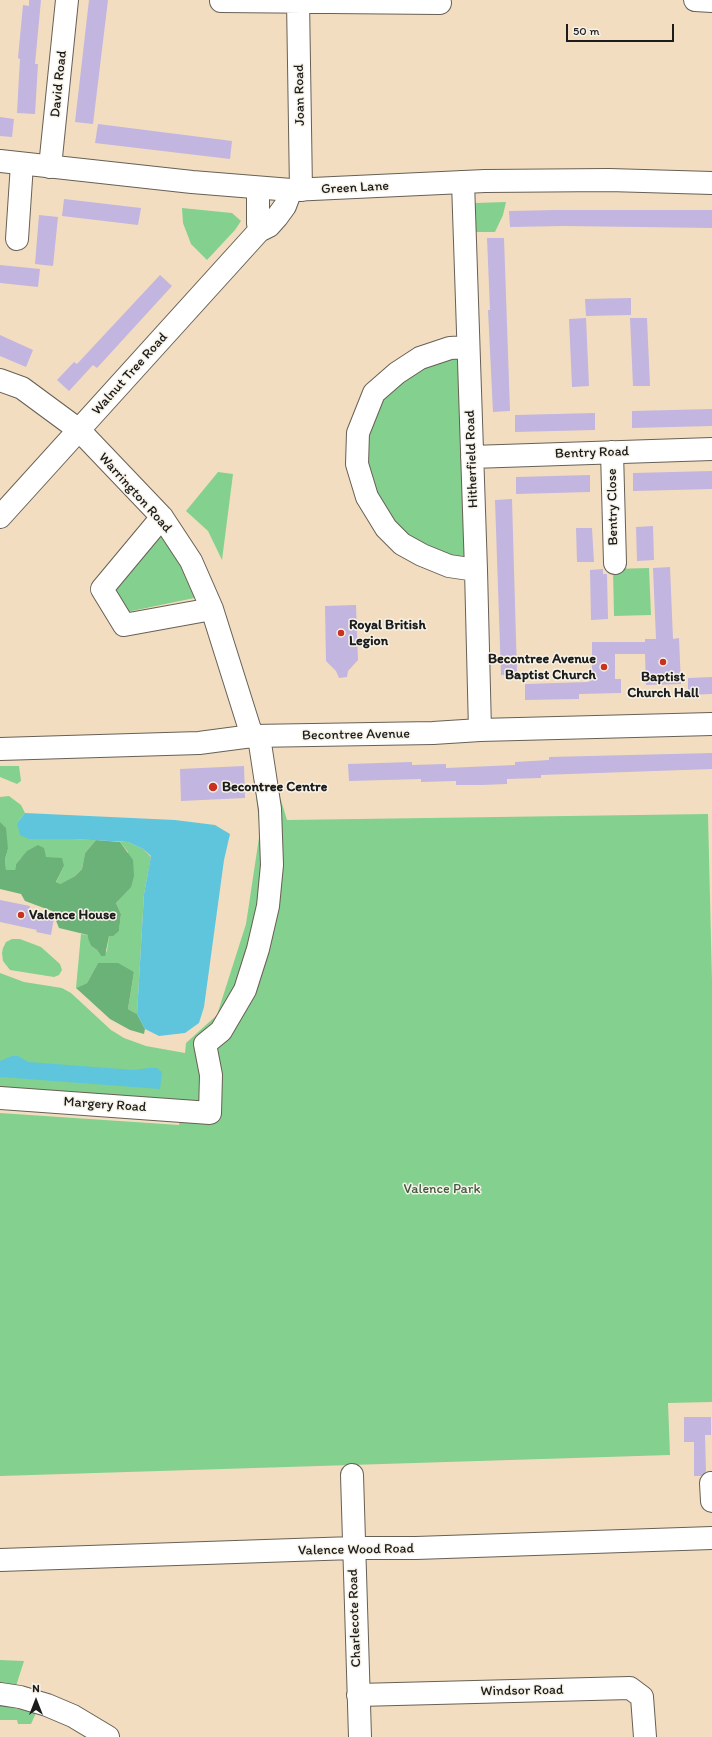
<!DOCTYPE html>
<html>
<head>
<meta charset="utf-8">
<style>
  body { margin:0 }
  #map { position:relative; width:712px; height:1737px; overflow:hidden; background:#f3ddc0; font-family:Itim,sans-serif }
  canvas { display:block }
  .north { position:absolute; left:16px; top:1681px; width:40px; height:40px; -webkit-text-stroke:3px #f7f3e8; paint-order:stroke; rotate:0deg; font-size:11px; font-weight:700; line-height:16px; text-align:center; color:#1c1c1c }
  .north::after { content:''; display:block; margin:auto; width:14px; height:18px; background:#1c1c1c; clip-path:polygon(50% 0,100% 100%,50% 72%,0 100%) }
  .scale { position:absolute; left:566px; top:24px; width:108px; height:18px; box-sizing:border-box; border:2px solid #1c1c1c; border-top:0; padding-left:5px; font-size:12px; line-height:14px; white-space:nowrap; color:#1c1c1c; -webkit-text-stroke:3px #f7f3e8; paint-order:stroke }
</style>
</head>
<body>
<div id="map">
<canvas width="712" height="1737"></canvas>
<div class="north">N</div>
<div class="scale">50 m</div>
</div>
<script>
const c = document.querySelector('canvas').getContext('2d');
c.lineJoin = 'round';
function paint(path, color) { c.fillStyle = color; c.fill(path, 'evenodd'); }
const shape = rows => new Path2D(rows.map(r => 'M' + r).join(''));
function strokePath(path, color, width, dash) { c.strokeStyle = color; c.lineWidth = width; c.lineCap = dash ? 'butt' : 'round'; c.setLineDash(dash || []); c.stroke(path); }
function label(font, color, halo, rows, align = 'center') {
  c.font = font + ' Itim,sans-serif'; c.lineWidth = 3; c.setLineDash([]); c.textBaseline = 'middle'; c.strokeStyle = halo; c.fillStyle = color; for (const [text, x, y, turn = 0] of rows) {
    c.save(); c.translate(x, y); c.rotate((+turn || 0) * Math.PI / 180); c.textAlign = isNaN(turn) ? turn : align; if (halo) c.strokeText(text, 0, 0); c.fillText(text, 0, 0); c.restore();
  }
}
paint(shape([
  [506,202,503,215,495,232,475,232,475,203],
  [182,208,232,213,241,221,235,230,207,260,191,244,183,223],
  [468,347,476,570,386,528,358,433,397,373],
  [218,472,233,474,222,560,208,531,186,511],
  [162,528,199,597,127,612,113,586],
  [649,568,651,615,614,616,613,569],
  [259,765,271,767,287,820,708,814,712,981,712,1402,668,1403,670,1455,0,1476,0,1113,179,1125,181,1105,0,1094,0,973,24,982,62,988,71,993,111,1030,124,1038,146,1046,185,1053,186,1043,217,1015,246,924,260,831,255,787],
  [0,766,19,766,21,781,17,784,0,777],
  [9,796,21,805,25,813,17,823,73,839,96,840,85,853,82,869,75,876,60,884,56,883,64,866,46,857,21,858,16,864,15,870,6,870,5,859,8,849,0,822,0,797],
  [120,842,128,842,143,849,151,857,144,894,137,1014,128,1009,134,972,98,963,87,983,76,988,81,934,88,935,91,946,97,950,101,956,107,951,109,936,119,931,121,914,116,903,122,896,128,852],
  [12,939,20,939,41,947,60,964,62,970,59,975,54,977,10,970,3,961,2,953,3,948,6,942],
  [0,1660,24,1661,16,1686,0,1685],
  [0,1705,36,1713,31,1724,18,1724,17,1720,0,1720]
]), '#84d08e');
paint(shape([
  [0,822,6,828,8,849,5,859,6,870,15,870,16,864,27,851,38,845,44,848,46,857,62,858,64,866,56,882,60,884,75,876,82,869,85,853,96,840,120,842,133,860,134,876,131,887,116,903,121,914,119,931,113,936,109,936,105,956,101,956,97,950,91,946,88,938,88,935,59,928,52,911,25,901,21,894,0,889],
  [98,963,118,963,134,972,128,1009,137,1014,145,1029,144,1034,130,1030,110,1019,76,988,87,983]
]), '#6bb279');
paint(shape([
  [25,813,175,820,215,825,230,834,224,860,204,1007,199,1023,185,1033,159,1036,145,1029,137,1014,144,894,151,856,143,849,128,842,73,839,29,839,20,835,17,823],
  [12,1056,18,1056,28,1062,134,1070,149,1068,157,1068,162,1072,160,1089,0,1077,0,1061]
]), '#5fc5dc');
paint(shape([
  [29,0,41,0,35,64,38,64,35,114,17,113,20,59,18,58,23,5,29,6],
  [89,0,108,0,93,124,75,122],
  [0,117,14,119,12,137,0,136],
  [98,124,232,141,230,159,95,143],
  [64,199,141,208,138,225,62,216],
  [557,210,712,210,712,228,565,226,510,227,509,211],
  [39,215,58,217,53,266,35,264],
  [487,238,504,238,510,411,493,412,488,310,490,310],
  [0,265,40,269,38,287,0,283],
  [160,275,172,286,97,368,93,365,69,391,57,380,74,362,77,364],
  [631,298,631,315,586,316,585,299],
  [586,318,589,386,572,387,569,319],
  [630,318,647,318,650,386,633,386],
  [0,335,33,350,26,367,0,356],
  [712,409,712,426,632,428,632,411],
  [595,413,595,430,515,432,515,415],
  [712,471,712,489,633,491,633,473],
  [590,475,590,492,516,494,516,477],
  [512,499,517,674,501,675,495,500],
  [653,526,654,560,637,561,636,527],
  [576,528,592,528,594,562,577,562],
  [670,567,673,639,679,638,681,684,646,685,645,654,615,654,615,679,621,679,621,693,579,694,579,699,525,700,525,684,589,682,589,680,592,680,592,642,645,642,645,639,656,639,653,568],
  [603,569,603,574,607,574,608,619,591,620,590,570],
  [356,605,358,660,348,671,347,677,339,678,336,671,326,661,325,606],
  [712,677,712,694,688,695,688,678],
  [712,753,712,769,541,775,541,778,507,779,507,784,482,785,456,785,456,781,421,782,421,779,349,781,348,764,412,762,412,765,446,764,446,768,515,765,515,762,549,760,549,757],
  [244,766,245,798,181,801,180,769],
  [0,900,30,906,29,913,54,918,51,935,36,932,37,930,0,922],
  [684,1417,711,1417,711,1435,705,1435,706,1472,701,1476,694,1476,694,1442,684,1442]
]), '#c2b5df');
const minor = shape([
  [298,0,301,190],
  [695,0,712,1],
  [221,1,440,3],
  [50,167,67,0],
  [463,182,476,570,480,730],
  [258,188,258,223,259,231],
  [17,239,22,164],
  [468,347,450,348,420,358,397,373,374,393,358,433,357,464,367,497,386,528,402,544,422,555,449,566,476,570],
  [0,380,22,388,79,430,162,517,191,561,212,609,252,736],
  [612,452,615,563],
  [472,457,712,449],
  [0,517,259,231,269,226,277,217,285,206,291,190],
  [162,517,102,589,124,625,212,609],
  [0,749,199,743,252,736,433,733,480,730,712,724],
  [0,1098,210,1113,211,1075,205,1044,221,1031,245,990,258,949,268,906,272,865,270,809,259,737],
  [352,1475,360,1737],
  [711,1483,712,1501],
  [0,1560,353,1548,416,1548,712,1538],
  [0,1694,20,1697,47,1705,73,1716,108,1737],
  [358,1695,630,1688,642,1697,645,1737]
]);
const major = shape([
  [0,161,192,182,291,190,485,181,609,180,712,183]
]);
strokePath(minor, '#676055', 24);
strokePath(major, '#676055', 24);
strokePath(minor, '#fff', 22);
strokePath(major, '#fff', 22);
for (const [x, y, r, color] of [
  [341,633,4,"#c8321e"],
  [663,662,4,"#c8321e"],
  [604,667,4,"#c8321e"],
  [213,787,5,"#c8321e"],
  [21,915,4,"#c8321e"]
]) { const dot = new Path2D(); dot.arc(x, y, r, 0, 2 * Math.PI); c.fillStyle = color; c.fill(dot); strokePath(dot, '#f7f3e8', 1.5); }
label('14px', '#1c1c1c', '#f7f3e8', [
  ["David Road",59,84,-84],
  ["Joan Road",300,95,-91],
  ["Green Lane",355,188,-3],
  ["Walnut Tree Road",130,374,-48],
  ["Bentry Road",592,453,-2],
  ["Hitherfield Road",472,459,-92],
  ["Warrington Road",135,493,48],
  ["Bentry Close",613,507,-91],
  ["Becontree Avenue",356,735,-1],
  ["Margery Road",105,1105,4],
  ["Valence Wood Road",356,1550,-1],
  ["Charlecote Road",355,1618,-92],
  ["Windsor Road",522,1691,-1]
]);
label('bold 14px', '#1c1c1c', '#f7f3e8', [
  ["Royal British",349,625],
  ["Legion",349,641],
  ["Becontree Avenue",596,659,"right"],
  ["Baptist Church",596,675,"right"],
  ["Baptist",663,677,"center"],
  ["Church Hall",663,693,"center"],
  ["Becontree Centre",222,787],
  ["Valence House",29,915]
], 'left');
label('14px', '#405b44', '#f7f3e8', [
  ["Valence Park",442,1189]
]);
</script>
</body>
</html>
